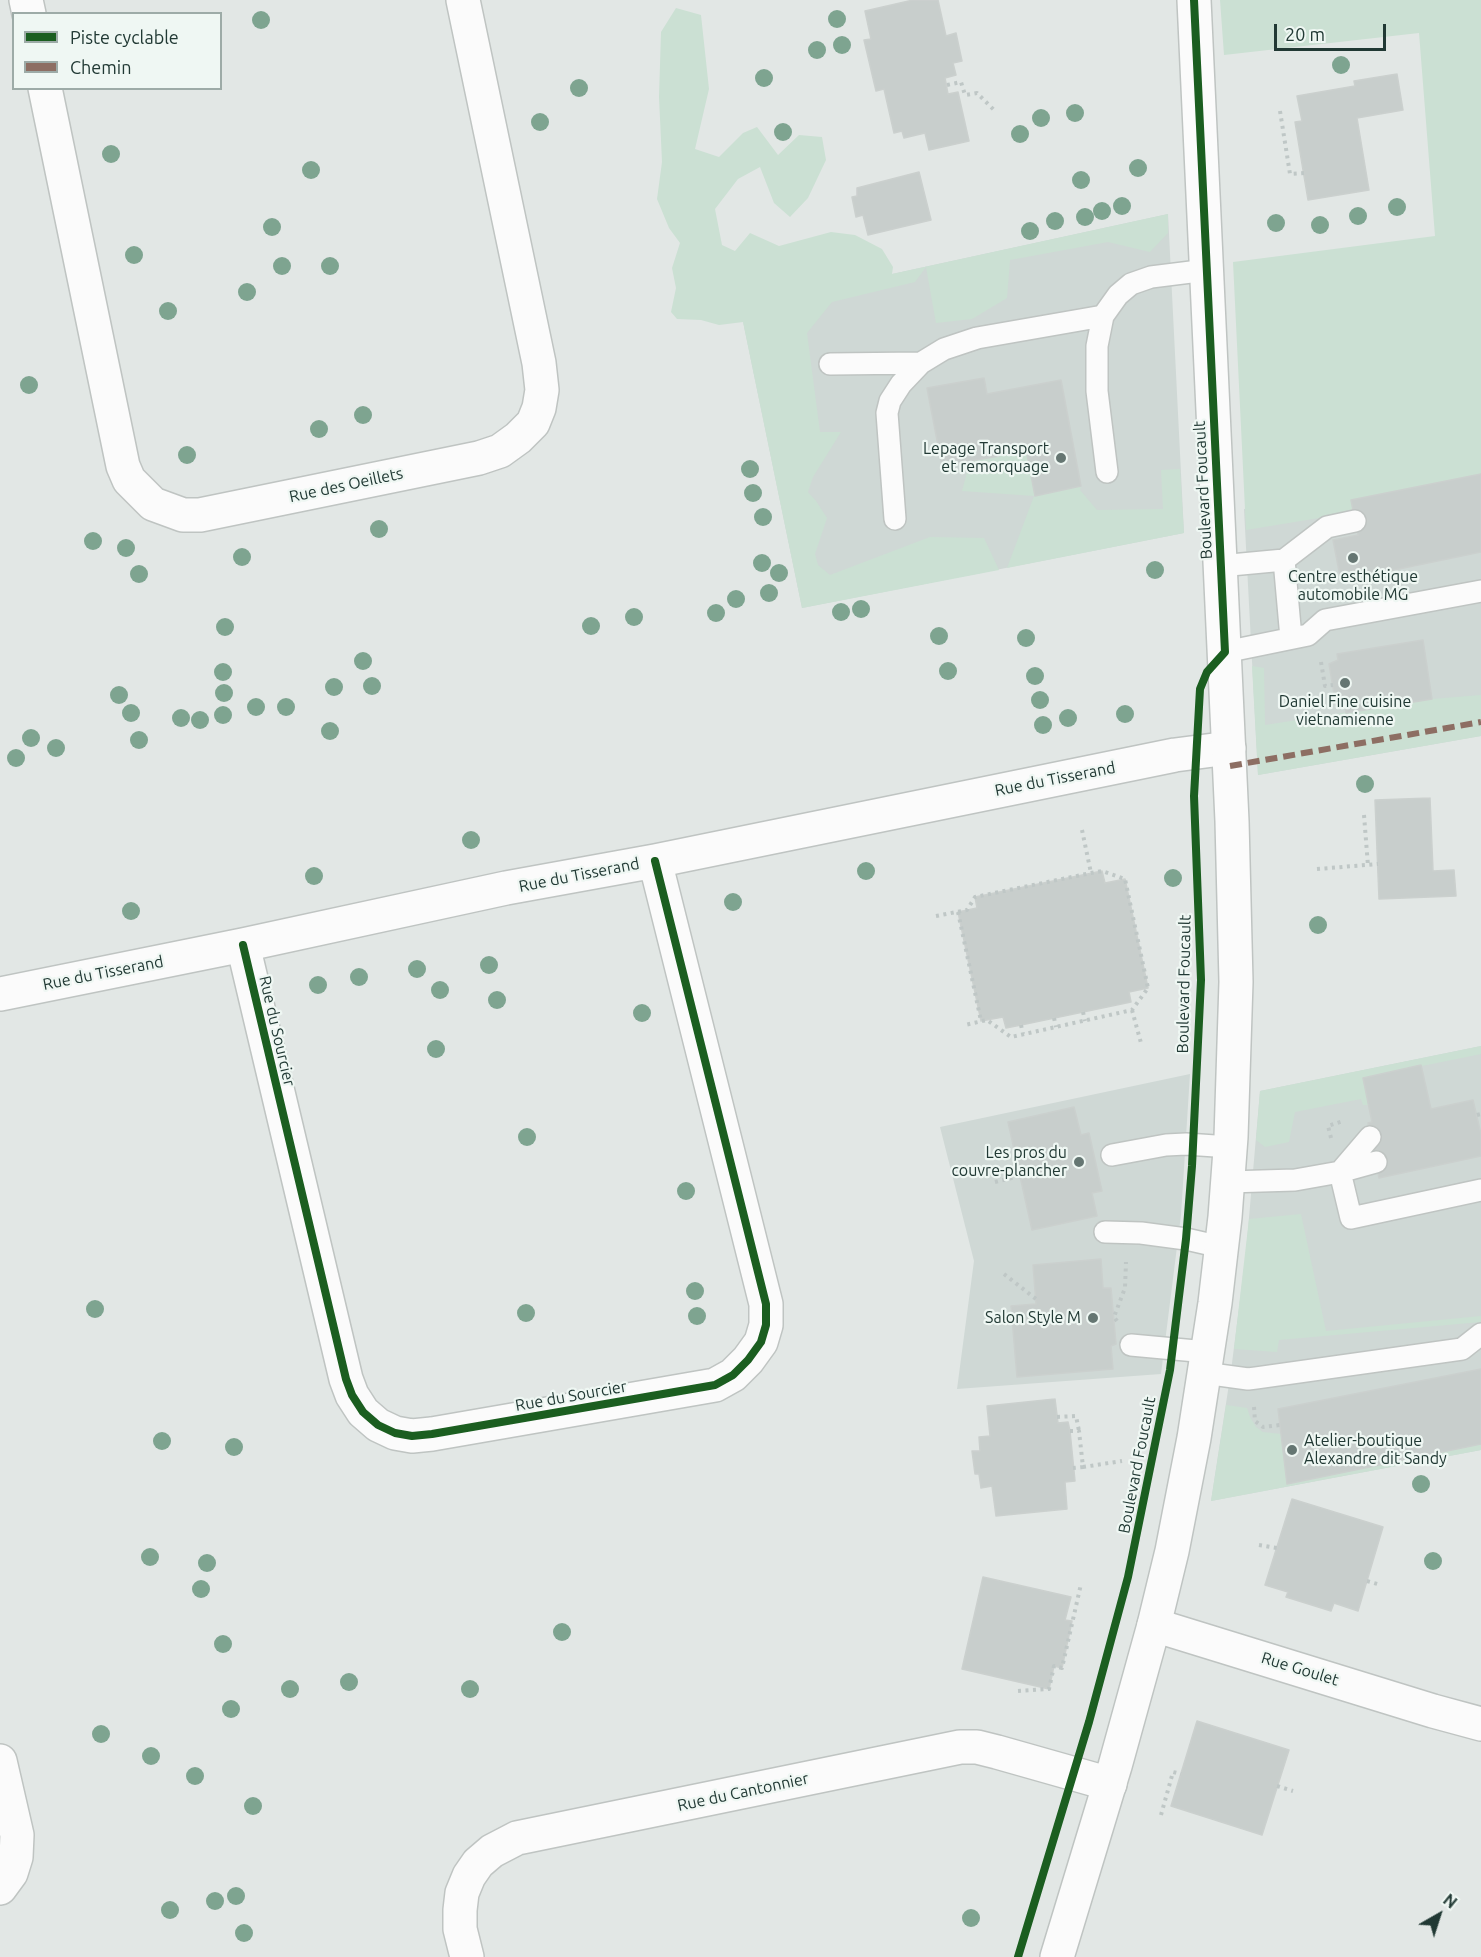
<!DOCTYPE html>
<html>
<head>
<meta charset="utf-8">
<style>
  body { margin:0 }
  #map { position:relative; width:1481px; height:1957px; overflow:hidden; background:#e2e7e5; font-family:Ubuntu,sans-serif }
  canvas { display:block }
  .legend { position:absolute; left:12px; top:12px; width:210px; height:78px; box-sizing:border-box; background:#eff7f3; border:2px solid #9daba7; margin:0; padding:8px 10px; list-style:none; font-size:18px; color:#213934 }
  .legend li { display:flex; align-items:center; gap:12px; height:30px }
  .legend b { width:30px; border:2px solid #9daba7 }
  .north { position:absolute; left:1409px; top:1885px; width:60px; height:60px; -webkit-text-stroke:4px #eff7f3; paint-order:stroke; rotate:39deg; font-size:16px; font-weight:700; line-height:24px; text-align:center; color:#213934 }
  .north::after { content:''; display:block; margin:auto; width:21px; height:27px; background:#213934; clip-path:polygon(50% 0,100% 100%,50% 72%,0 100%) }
  .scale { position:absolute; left:1274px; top:24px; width:112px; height:27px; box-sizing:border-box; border:3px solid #213934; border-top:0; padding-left:8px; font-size:18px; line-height:21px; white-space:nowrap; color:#213934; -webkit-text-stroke:4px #eff7f3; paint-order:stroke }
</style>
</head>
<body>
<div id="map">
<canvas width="1481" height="1957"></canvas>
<ul class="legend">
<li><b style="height:8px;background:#1b5e20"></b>Piste cyclable</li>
<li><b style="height:8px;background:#8d6e63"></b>Chemin</li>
</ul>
<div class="north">N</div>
<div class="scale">20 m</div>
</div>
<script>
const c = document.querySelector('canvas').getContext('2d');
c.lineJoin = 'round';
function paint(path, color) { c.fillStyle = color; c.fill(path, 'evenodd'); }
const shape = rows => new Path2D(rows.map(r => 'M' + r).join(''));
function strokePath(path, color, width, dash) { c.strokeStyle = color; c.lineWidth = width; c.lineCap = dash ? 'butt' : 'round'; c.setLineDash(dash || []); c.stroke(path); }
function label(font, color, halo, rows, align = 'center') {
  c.font = font + ' Ubuntu,sans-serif'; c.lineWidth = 4.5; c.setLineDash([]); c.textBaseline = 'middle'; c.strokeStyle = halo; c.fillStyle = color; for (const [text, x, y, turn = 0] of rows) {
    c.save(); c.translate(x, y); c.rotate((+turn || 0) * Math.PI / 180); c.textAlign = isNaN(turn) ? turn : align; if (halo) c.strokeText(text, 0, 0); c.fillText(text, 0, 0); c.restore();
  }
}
paint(shape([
  [1168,214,1184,533,802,608,740,307],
  [1481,468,1481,736,1258,775,1244,509],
  [1481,1046,1481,1450,1211,1501,1231,1371,1246,1252,1260,1091],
  [1190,1074,1181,1215,1161,1374,957,1389,974,1261,940,1127]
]), '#cfd8d5');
paint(shape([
  [1220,0,1481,0,1481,474,1352,500,1353,509,1325,517,1246,530,1233,262,1435,236,1419,33,1224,55],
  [676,8,701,15,709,89,695,149,719,157,743,133,757,127,778,155,799,135,822,137,826,160,808,198,790,217,774,203,760,167,738,179,715,209,722,245,735,251,750,233,779,246,831,232,855,235,882,249,893,267,892,274,1168,214,1168,233,1150,252,1108,242,1010,260,1007,298,972,319,936,323,926,267,915,282,832,302,807,333,820,432,841,432,813,477,808,492,816,501,827,518,815,554,818,565,830,575,930,537,984,538,999,570,802,608,743,322,719,325,701,320,677,319,671,312,676,288,672,268,680,243,669,228,657,199,662,162,659,97,661,32],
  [1025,444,1035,496,1081,486,1080,490,1097,510,1163,509,1161,470,1180,469,1184,533,1007,568,1034,496,962,491,970,461,999,456,998,449],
  [1252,666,1264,668,1265,725,1432,699,1481,695,1481,736,1258,775],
  [1481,1046,1481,1054,1363,1078,1368,1105,1363,1105,1361,1099,1295,1112,1289,1142,1265,1147,1256,1140,1260,1091],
  [1301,1214,1326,1331,1481,1316,1481,1322,1279,1340,1277,1352,1234,1349,1249,1219],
  [1226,1405,1247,1408,1250,1417,1256,1427,1263,1432,1281,1434,1287,1484,1481,1444,1481,1450,1211,1501]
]), '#cbe0d3');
const building = shape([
  [913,0,938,0,946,36,956,33,962,61,953,63,956,75,945,78,948,94,958,92,969,141,929,150,925,133,904,138,902,131,894,133,884,89,876,91,864,40,871,39,865,11,913,0],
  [1397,74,1403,110,1357,118,1369,190,1308,200,1295,122,1302,121,1297,96,1355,86,1354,81,1397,74],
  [919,172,931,220,868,235,863,215,856,217,852,197,857,196,857,188,919,172],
  [984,378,987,394,1061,380,1081,486,1035,496,1025,444,998,449,999,456,942,466,927,388,984,378],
  [1481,474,1481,552,1341,581,1333,540,1358,535,1351,500,1481,474],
  [1423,640,1432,699,1346,713,1345,705,1336,706,1329,664,1338,660,1337,654,1423,640],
  [1430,798,1433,871,1454,870,1456,896,1379,899,1375,800,1430,798],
  [1102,871,1105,883,1125,879,1148,988,1129,992,1131,1002,1021,1025,1006,1028,1003,1017,981,1021,958,912,977,908,975,897,1102,871],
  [1421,1065,1431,1109,1473,1100,1481,1134,1481,1156,1379,1178,1368,1123,1372,1122,1363,1078,1421,1065],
  [1074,1107,1081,1135,1089,1133,1102,1191,1092,1193,1097,1216,1032,1230,1008,1122,1074,1107],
  [1101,1259,1103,1288,1111,1288,1116,1344,1111,1346,1113,1369,1017,1377,1011,1306,1036,1304,1033,1265,1101,1259],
  [1481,1369,1481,1444,1287,1484,1278,1409,1481,1369],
  [1055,1399,1058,1423,1068,1422,1070,1431,1075,1481,1065,1482,1067,1509,996,1516,992,1486,981,1488,979,1474,975,1474,972,1451,980,1451,979,1437,990,1436,987,1406,1055,1399],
  [1292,1499,1383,1527,1358,1611,1334,1603,1331,1611,1286,1597,1288,1592,1265,1585,1292,1499],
  [983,1577,1071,1597,1065,1620,1072,1621,1062,1668,1054,1666,1049,1689,962,1669,983,1577],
  [1197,1721,1289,1750,1262,1835,1171,1806,1197,1721]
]);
paint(building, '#c8cecc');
strokePath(building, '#cbd0ce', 1.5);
const service = shape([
  [830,364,921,363],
  [1107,472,1097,391,1097,346,1103,316,1118,295,1131,284,1151,277,1207,270],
  [895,519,887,413,890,401,901,384,921,363,944,349,977,338,1103,316],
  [1284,560,1327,527,1355,521],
  [1220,566,1284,560,1291,638],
  [1225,652,1308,635,1325,620,1481,591],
  [1370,1137,1340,1172,1376,1162],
  [1112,1155,1166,1145,1186,1144,1230,1147],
  [1228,1182,1295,1180,1340,1172,1351,1218,1481,1190],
  [1105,1232,1141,1233,1186,1239,1221,1247],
  [1131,1345,1207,1352],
  [1204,1373,1248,1379,1256,1378,1462,1349,1481,1334]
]);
const minor = shape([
  [26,0,29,14],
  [45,88,123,466,129,480,153,504,183,515,200,515,479,458,500,451,518,438,533,423,539,408,542,390,539,363,463,0],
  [243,945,346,1379,352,1395,363,1412,378,1425,395,1433,412,1436,432,1434,715,1385,733,1375,748,1360,761,1342,766,1325,766,1304,655,861],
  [0,994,243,945,506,888,655,861,1175,755,1229,748],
  [1154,1625,1433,1711,1481,1724],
  [0,1761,17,1835,16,1857,11,1873,0,1888],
  [467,1957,460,1929,460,1910,462,1893,469,1876,478,1863,492,1851,517,1838,960,1747,977,1747,997,1752,1110,1784]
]);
const tertiary = shape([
  [1057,1957,1115,1766,1154,1625,1172,1551,1194,1438,1215,1303,1225,1217,1231,1137,1236,982,1232,821,1194,0]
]);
strokePath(service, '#bfc4c2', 24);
strokePath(minor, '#bfc4c2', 36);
strokePath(tertiary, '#bfc4c2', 36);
strokePath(shape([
  [947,85,961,82,965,95,977,93,995,111],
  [1280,111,1290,174,1304,173],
  [1321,662,1325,686,1333,685],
  [1364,815,1368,866],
  [1082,830,1091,873],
  [1317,869,1378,864],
  [958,912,981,1021],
  [936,916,967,910,975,897,1091,873,1102,871,1125,879,1148,988,1132,1010,1011,1037,987,1020,965,1025],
  [1132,1010,1141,1043],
  [1083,1012,1085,1021],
  [1054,1018,1056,1027],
  [1021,1025,1023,1034],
  [1477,1115,1481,1114],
  [1331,1138,1328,1126,1343,1121],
  [995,1182,1020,1176],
  [1004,1274,1036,1299],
  [1117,1321,1114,1317,1125,1288,1126,1262],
  [1254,1407,1255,1421,1263,1427,1280,1425],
  [1057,1417,1076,1416,1079,1431],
  [1070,1431,1079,1431,1083,1467,1073,1468],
  [1083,1467,1122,1461],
  [1259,1545,1277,1548],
  [1367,1581,1381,1585],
  [1018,1691,1049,1689,1054,1666,1062,1668,1081,1584],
  [1277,1786,1293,1791],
  [1161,1815,1173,1772,1181,1774]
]), '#bfc7c6', 4, [3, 4.5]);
strokePath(service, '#fbfbfb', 21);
strokePath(minor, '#fbfbfb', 33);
strokePath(tertiary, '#fbfbfb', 33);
strokePath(shape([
  [1230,766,1481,722]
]), '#8d6e63', 6, [12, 6]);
strokePath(shape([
  [243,945,346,1379,352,1395,363,1412,378,1425,395,1433,412,1436,432,1434,715,1385,733,1375,748,1360,761,1342,766,1325,766,1304,655,861],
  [1018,1957,1089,1722,1128,1577,1170,1370,1186,1239,1192,1166,1201,980,1194,796,1200,689,1207,672,1225,652,1194,0]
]), '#1b5e20', 8);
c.fillStyle = '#7ea490';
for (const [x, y] of [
  [837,19],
  [261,20],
  [842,45],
  [817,50],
  [1341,65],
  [764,78],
  [579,88],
  [1075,113],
  [1041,118],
  [540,122],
  [783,132],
  [1020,134],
  [111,154],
  [1138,168],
  [311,170],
  [1081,180],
  [1122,206],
  [1397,207],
  [1102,211],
  [1358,216],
  [1085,217],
  [1055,221],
  [1276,223],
  [1320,225],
  [272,227],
  [1030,231],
  [134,255],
  [282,266],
  [330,266],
  [247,292],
  [168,311],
  [29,385],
  [363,415],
  [319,429],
  [187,455],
  [750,469],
  [753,493],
  [763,517],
  [379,529],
  [93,541],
  [126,548],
  [242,557],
  [762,563],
  [1155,570],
  [779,573],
  [139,574],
  [769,593],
  [736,599],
  [861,609],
  [841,612],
  [716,613],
  [634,617],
  [591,626],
  [225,627],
  [939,636],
  [1026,638],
  [363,661],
  [948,671],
  [223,672],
  [1035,676],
  [372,686],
  [334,687],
  [224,693],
  [119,695],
  [1040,700],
  [256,707],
  [286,707],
  [131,713],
  [1125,714],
  [223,715],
  [181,718],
  [1068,718],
  [200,720],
  [1043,725],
  [330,731],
  [31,738],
  [139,740],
  [56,748],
  [16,758],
  [1365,784],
  [471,840],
  [866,871],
  [314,876],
  [1173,878],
  [733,902],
  [131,911],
  [1318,925],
  [489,965],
  [417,969],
  [359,977],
  [318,985],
  [440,990],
  [497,1000],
  [642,1013],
  [436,1049],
  [527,1137],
  [686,1191],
  [695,1291],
  [95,1309],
  [526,1313],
  [697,1316],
  [162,1441],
  [234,1447],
  [1421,1484],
  [150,1557],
  [1433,1561],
  [207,1563],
  [201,1589],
  [562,1632],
  [223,1644],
  [349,1682],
  [290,1689],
  [470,1689],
  [231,1709],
  [101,1734],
  [151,1756],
  [195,1776],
  [253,1806],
  [236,1896],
  [215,1901],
  [170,1910],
  [971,1918],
  [244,1933]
]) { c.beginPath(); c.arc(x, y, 9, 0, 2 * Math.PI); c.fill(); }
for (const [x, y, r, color] of [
  [1061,458,6,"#657672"],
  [1353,558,6,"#657672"],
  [1345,683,6,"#657672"],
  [1079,1162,6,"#657672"],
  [1093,1318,6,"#657672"],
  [1292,1450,6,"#657672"]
]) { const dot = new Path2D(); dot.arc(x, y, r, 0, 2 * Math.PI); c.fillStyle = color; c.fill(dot); strokePath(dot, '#eff7f3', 2); }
label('16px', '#213934', '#eff7f3', [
  ["Lepage Transport",1049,449],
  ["et remorquage",1049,467],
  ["Centre esthétique",1353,577,"center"],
  ["automobile MG",1353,595,"center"],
  ["Daniel Fine cuisine",1345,702,"center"],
  ["vietnamienne",1345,720,"center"],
  ["Les pros du",1067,1153],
  ["couvre-plancher",1067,1171],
  ["Salon Style M",1081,1318],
  ["Atelier-boutique",1304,1441,"left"],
  ["Alexandre dit Sandy",1304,1459,"left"]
], 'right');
label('16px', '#213934', '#eff7f3', [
  ["Rue des Oeillets",346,485,-12],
  ["Boulevard Foucault",1203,490,-93],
  ["Rue du Tisserand",1055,779,-11],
  ["Rue du Tisserand",579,875,-11],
  ["Rue du Tisserand",103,973,-11],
  ["Boulevard Foucault",1184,984,-89],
  ["Rue du Sourcier",277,1031,77],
  ["Rue du Sourcier",571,1396,-10],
  ["Boulevard Foucault",1137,1465,-79],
  ["Rue Goulet",1300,1669,17],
  ["Rue du Cantonnier",743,1792,-12]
]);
</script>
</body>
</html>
